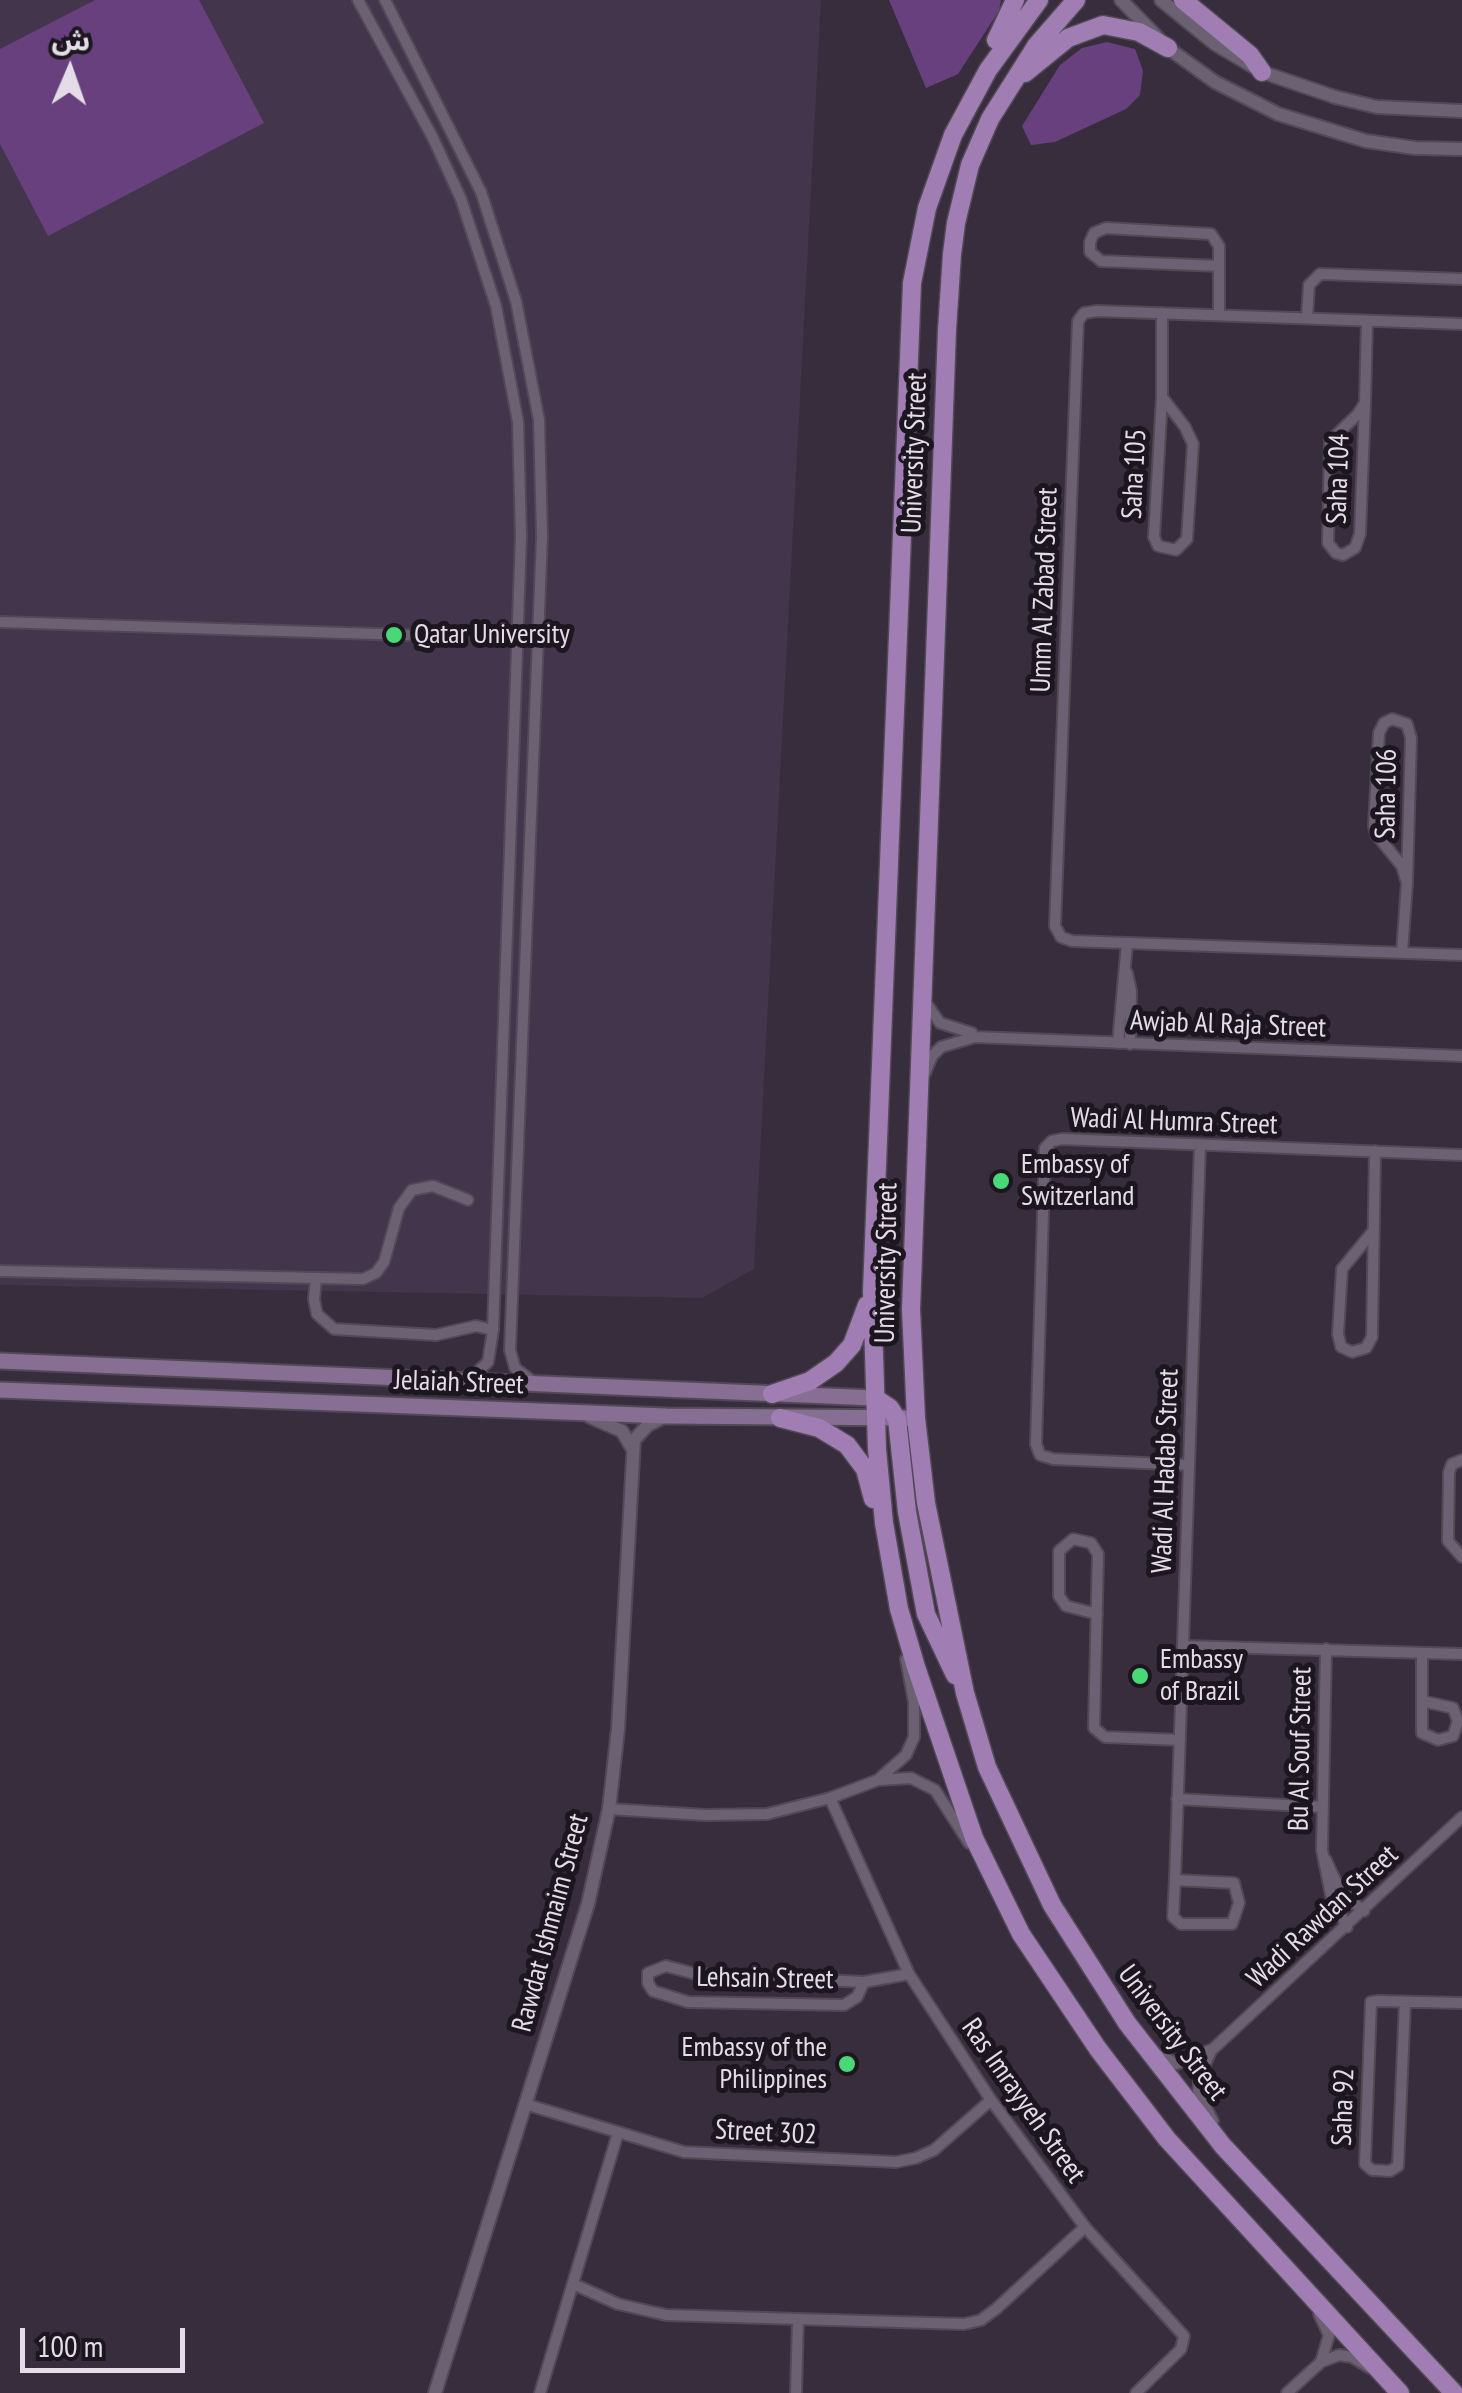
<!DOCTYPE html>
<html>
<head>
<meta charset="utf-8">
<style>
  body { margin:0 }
  #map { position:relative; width:1462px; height:2393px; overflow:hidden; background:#372d3d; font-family:"PT Sans Narrow","Noto Sans Arabic",sans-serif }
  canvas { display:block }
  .north { position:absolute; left:20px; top:20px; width:100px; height:100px; -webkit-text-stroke:8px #1c171f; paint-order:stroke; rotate:2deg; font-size:28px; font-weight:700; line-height:40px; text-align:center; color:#e4dde8 }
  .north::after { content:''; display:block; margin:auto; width:35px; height:45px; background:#e4dde8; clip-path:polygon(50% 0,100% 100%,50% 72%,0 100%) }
  .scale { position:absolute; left:20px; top:2328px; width:165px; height:45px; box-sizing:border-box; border:5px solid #e4dde8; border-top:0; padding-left:12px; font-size:30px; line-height:35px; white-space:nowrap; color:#e4dde8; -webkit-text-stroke:8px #1c171f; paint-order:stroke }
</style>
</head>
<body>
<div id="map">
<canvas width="1462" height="2393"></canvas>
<div class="north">ش</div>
<div class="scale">100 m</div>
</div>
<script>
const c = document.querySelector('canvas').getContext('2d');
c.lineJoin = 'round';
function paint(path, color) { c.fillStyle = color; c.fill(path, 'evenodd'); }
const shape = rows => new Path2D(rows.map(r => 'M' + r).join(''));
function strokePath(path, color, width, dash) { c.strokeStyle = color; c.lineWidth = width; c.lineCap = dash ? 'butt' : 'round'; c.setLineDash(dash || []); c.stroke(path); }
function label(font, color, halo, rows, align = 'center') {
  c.font = font + ' "PT Sans Narrow",sans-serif'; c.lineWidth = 10; c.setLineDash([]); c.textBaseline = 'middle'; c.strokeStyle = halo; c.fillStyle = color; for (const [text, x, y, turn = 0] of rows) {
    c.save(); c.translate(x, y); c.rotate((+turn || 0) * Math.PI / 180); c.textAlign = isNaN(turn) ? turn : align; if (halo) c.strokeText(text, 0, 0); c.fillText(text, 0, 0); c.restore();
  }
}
paint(shape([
  [0,0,821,0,754,1269,702,1298,0,1285]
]), '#43354b');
paint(shape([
  [95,0,199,0,264,123,48,236,0,144,0,49],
  [889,0,1001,0,999,11,958,74,926,88],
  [1107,42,1135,49,1143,71,1140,95,1126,109,1055,142,1031,145,1022,126,1060,65,1082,48]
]), '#69407e');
const minor = shape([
  [358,0,433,138,461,199,496,306,518,422,521,536,493,1330,488,1362,475,1374,465,1377],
  [385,0,481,192,516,301,539,420,542,536,510,1350,515,1368,532,1381],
  [1219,266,1101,261,1090,252,1090,242,1094,233,1106,228,1211,234,1219,246,1219,315],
  [1307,318,1309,285,1320,274,1462,279],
  [1462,324,1097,311,1084,313,1078,321,1055,926,1061,937,1072,941,1462,955],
  [1162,397,1185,427,1193,444,1187,539,1176,550,1158,546,1154,537,1162,397,1162,313],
  [1365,403,1358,414,1330,441,1328,543,1336,553,1343,555,1355,548,1360,534,1365,403,1367,321],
  [0,622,408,635],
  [1402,952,1407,883,1411,738,1407,724,1392,719,1384,723,1379,733,1374,826,1376,834,1402,866,1407,883],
  [1127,973,1131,991,1130,1044],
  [926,1003,940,1023,972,1033],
  [1118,1043,1127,943],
  [925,1073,932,1056,941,1047,975,1037,1462,1056],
  [1374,1230,1342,1269,1338,1334,1341,1347,1352,1352,1366,1348,1372,1337,1375,1151],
  [0,1271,363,1279,376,1273,384,1262,399,1208,412,1190,433,1186,468,1200],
  [316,1279,314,1299,317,1314,334,1329,436,1335,476,1326,493,1330],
  [1462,1460,1452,1464,1449,1472,1448,1541,1462,1557],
  [1189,1465,1053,1459,1040,1455,1036,1444,1045,1148,1052,1141,1062,1139,1462,1155],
  [1097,1614,1066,1606,1059,1596,1059,1551,1073,1539,1091,1543,1098,1554,1094,1728,1105,1737,1180,1740],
  [1183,1646,1462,1654],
  [1326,1649,1322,1850,1331,1895,1347,1927],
  [1422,1701,1453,1708,1458,1721,1453,1736,1438,1740,1422,1733,1422,1653],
  [881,1777,906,1755,914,1737,914,1702,906,1659],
  [830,1798,909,1974,991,2100,1085,2227,1184,2336,1181,2349,1136,2393],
  [1177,1799,1322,1807],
  [609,1809,705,1815,767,1814,830,1798,878,1780,911,1778,935,1790,969,1843],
  [1326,1860,1335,1880,1351,1901,1364,1911],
  [1175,1880,1234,1883,1239,1903,1232,1924,1181,1924,1173,1917,1175,1880,1177,1822,1189,1465,1200,1145],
  [864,1982,857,1997,844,2005,688,2002,653,1991,648,1983,648,1973,666,1966,696,1974,864,1982,909,1974],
  [1405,2002,1398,2166,1390,2171,1372,2170,1365,2164,1371,2002,1378,2001,1462,2003],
  [1212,2049,1200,2075,1198,2092,1213,2121],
  [1161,2055,1176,2064,1213,2049,1462,1817],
  [525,2104,684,2152,896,2162,916,2158,934,2150,991,2100],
  [573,2284,618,2304,666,2315,964,2324,981,2320,996,2309,1085,2227],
  [1319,2314,1329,2335,1321,2362],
  [540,2393,618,2133],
  [796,2393,798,2319],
  [1287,2393,1321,2362,1339,2355,1352,2357,1370,2368]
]);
const tertiary = shape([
  [1121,0,1168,48,1215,82,1278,114,1366,141,1415,148,1462,149],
  [1161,0,1215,44,1262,72,1335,97,1377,107,1462,111],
  [590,1417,622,1431,632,1448],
  [435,2393,588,1904,609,1809,618,1729,634,1440,648,1425,666,1416]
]);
const secondary = shape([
  [0,1361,875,1398],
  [0,1390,666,1416,916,1418]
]);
const primary = shape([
  [1039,0,988,70,953,135,927,208,912,283,872,1291,877,1449,884,1523,899,1609,916,1667,974,1838,1021,1934,1098,2049,1167,2139,1400,2393],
  [1076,0,1036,46,990,119,970,165,956,223,952,254,947,330,911,1309,916,1418,926,1503,965,1693,987,1767,1052,1905,1127,2023,1223,2146,1454,2393],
  [1183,0,1250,55,1262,72],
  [996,40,1015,0],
  [1025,73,1068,38,1103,25,1139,32,1168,48],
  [772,1394,810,1381,836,1363,852,1345,867,1305],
  [875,1398,890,1408,897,1419,907,1512,926,1614,955,1675],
  [780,1418,819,1428,847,1445,865,1469,873,1499]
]);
strokePath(minor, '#524957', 14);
strokePath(tertiary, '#524957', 16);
strokePath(secondary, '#524957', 19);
strokePath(primary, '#524957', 21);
strokePath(minor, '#6c6073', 10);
strokePath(tertiary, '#6c6073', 12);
strokePath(secondary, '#866f93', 15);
strokePath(primary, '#a07eb3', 18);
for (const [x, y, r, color] of [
  [394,635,10,"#49d778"],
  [1001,1181,10,"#49d778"],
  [1140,1676,10,"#49d778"],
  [847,2064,10,"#49d778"]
]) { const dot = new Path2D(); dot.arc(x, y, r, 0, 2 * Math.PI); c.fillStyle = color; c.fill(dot); strokePath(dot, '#1c171f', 4); }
label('28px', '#e4dde8', '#1c171f', [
  ["University Street",915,453,-88],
  ["Saha 105",1135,474,-87],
  ["Saha 104",1339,479,-88],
  ["Umm Al Zabad Street",1045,590,-88],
  ["Saha 106",1387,794,-89],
  ["Awjab Al Raja Street",1228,1025,2],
  ["Wadi Al Humra Street",1174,1122,2],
  ["University Street",887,1263,-89],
  ["Jelaiah Street",459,1383,2],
  ["Wadi Al Hadab Street",1166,1471,-88],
  ["Bu Al Souf Street",1301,1749,-89],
  ["Wadi Rawdan Street",1323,1917,-43],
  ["Rawdat Ishmaim Street",551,1923,-75],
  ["Lehsain Street",765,1979,1],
  ["University Street",1172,2033,53],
  ["Ras Imrayyeh Street",1023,2101,55],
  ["Saha 92",1344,2107,-88],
  ["Street 302",766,2133,3]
]);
label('28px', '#e4dde8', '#1c171f', [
  ["Qatar University",414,635],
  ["Embassy of",1021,1165],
  ["Switzerland",1021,1197],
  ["Embassy",1160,1660],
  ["of Brazil",1160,1692],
  ["Embassy of the",827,2048,"right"],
  ["Philippines",827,2080,"right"]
], 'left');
</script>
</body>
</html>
